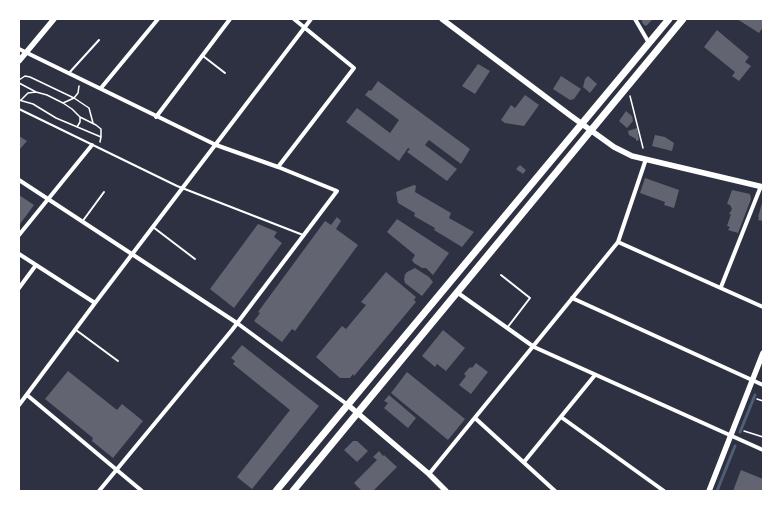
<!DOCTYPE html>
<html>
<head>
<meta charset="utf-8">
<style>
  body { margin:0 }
  #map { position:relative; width:782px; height:510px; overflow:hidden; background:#2d3142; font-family:Rubik,sans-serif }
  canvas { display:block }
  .frame { position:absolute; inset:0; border:20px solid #fff; pointer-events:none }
</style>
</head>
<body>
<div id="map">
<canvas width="782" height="510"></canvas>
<div class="frame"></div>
</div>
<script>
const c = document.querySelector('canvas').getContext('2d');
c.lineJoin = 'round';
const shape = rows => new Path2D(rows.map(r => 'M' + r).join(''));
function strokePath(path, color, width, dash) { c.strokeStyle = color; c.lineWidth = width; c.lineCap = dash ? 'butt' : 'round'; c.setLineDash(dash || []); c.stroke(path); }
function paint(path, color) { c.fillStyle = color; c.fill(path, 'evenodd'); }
strokePath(shape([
  [740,432,755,395],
  [717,491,735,446]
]), '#4f5d75', 3);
paint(shape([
  [641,19,650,19,652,20,646,26,643,24],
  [737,19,763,19,763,27,759,33],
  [717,30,749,57,745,62,751,66,739,81,732,76,735,72,704,47],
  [478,64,490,71,475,94,462,86],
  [561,76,581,89,574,99,570,100,553,89],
  [588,76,597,84,590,93,583,87,585,79],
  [378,81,470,149,461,164,429,140,425,145,457,169,447,181,407,152,410,149,408,148,399,161,346,122,357,108,390,133,399,120,365,95,369,90,371,91],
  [525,95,539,105,524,126,505,123,501,120,511,105,515,108],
  [626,111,632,116,633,121,627,128,619,121],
  [637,128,639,140,636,141,636,139,629,135,628,131],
  [655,135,665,137,674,143,672,151,652,146],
  [19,136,27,141,19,150],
  [520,165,526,170,523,174,516,169],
  [645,178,679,190,674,208,664,205,665,202,640,193],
  [414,185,416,186,415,192,451,213,449,218,474,232,462,247,434,230,435,228,414,216,415,213,398,203,396,192],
  [732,190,750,194,751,199,738,233,728,230,730,227,727,226,731,214,729,214,732,209,730,205,727,204],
  [19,195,34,205,20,224,19,223],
  [763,200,763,221,758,220,759,217,758,217],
  [337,217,341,221,336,229,358,245,295,331,292,329,282,342,254,321,260,313,258,312,325,221,331,225],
  [397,219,449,253,433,275,426,268,422,268,414,263,412,260,415,255,387,232],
  [258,224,277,232,274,237,282,243,234,308,210,289],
  [415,268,429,277,433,282,422,296,405,283,404,279,405,276,404,276,407,272],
  [386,272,416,297,414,300,416,302,354,376,353,374,350,378,340,378,316,357,342,326,346,329,366,305,361,302],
  [443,330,465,348,446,371,437,364,435,367,422,356],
  [242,345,319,406,252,489,237,477,290,410,233,364,235,361,231,358],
  [476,363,488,372,471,394,459,385,466,376,464,374,470,367,472,368],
  [68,371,117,410,122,404,143,421,113,458,92,441,93,438,45,399],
  [407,372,465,419,448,440,391,393],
  [389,395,416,418,408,428,384,408,388,403,384,401],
  [353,441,357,441,368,451,357,462,344,450],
  [379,451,383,456,384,455,397,467,373,491,362,491,354,483,377,460,373,457],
  [741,470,763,479,763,491,733,491]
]), '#626471');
strokePath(shape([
  [19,80,25,76,30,77,74,98,89,108,93,123],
  [19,83,36,92,47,95,63,103,72,109,80,117,96,125,101,129,101,137],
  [630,96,643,148],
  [19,100,33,104,56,118,101,137,100,142],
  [21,100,28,93,36,92],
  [63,103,74,98,78,93,79,86],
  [77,127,80,122,80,117],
  [757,399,763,401],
  [744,431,763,437]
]), '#fff', 1.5);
strokePath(shape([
  [203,56,225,73],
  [69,73,99,40],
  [19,109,177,186,303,235],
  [82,222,104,192],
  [153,227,195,259],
  [501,275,530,298,507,328],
  [76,330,118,361]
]), '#fff', 2);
strokePath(shape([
  [635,19,649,43],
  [19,49,216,145,278,167,337,191,232,330,99,491],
  [101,88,158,19],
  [156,117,230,19],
  [278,167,354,68,294,19],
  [19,180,237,323,348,405],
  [19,235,92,145],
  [618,242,763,307],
  [19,254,95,303],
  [721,287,761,186],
  [19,288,36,265],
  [458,293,534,347,763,450],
  [572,298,763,385],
  [27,395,142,491],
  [19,405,95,303,311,19],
  [561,417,664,491],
  [475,418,555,491],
  [524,462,595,375],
  [429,474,618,242,646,159]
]), '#fff', 4);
strokePath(shape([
  [442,19,571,116,614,147,632,156,763,187],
  [19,61,54,19],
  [348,405,429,474,446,491],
  [709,491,763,353]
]), '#fff', 5.5);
strokePath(shape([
  [276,491,669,19],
  [293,491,683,19]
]), '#fff', 7);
</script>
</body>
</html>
